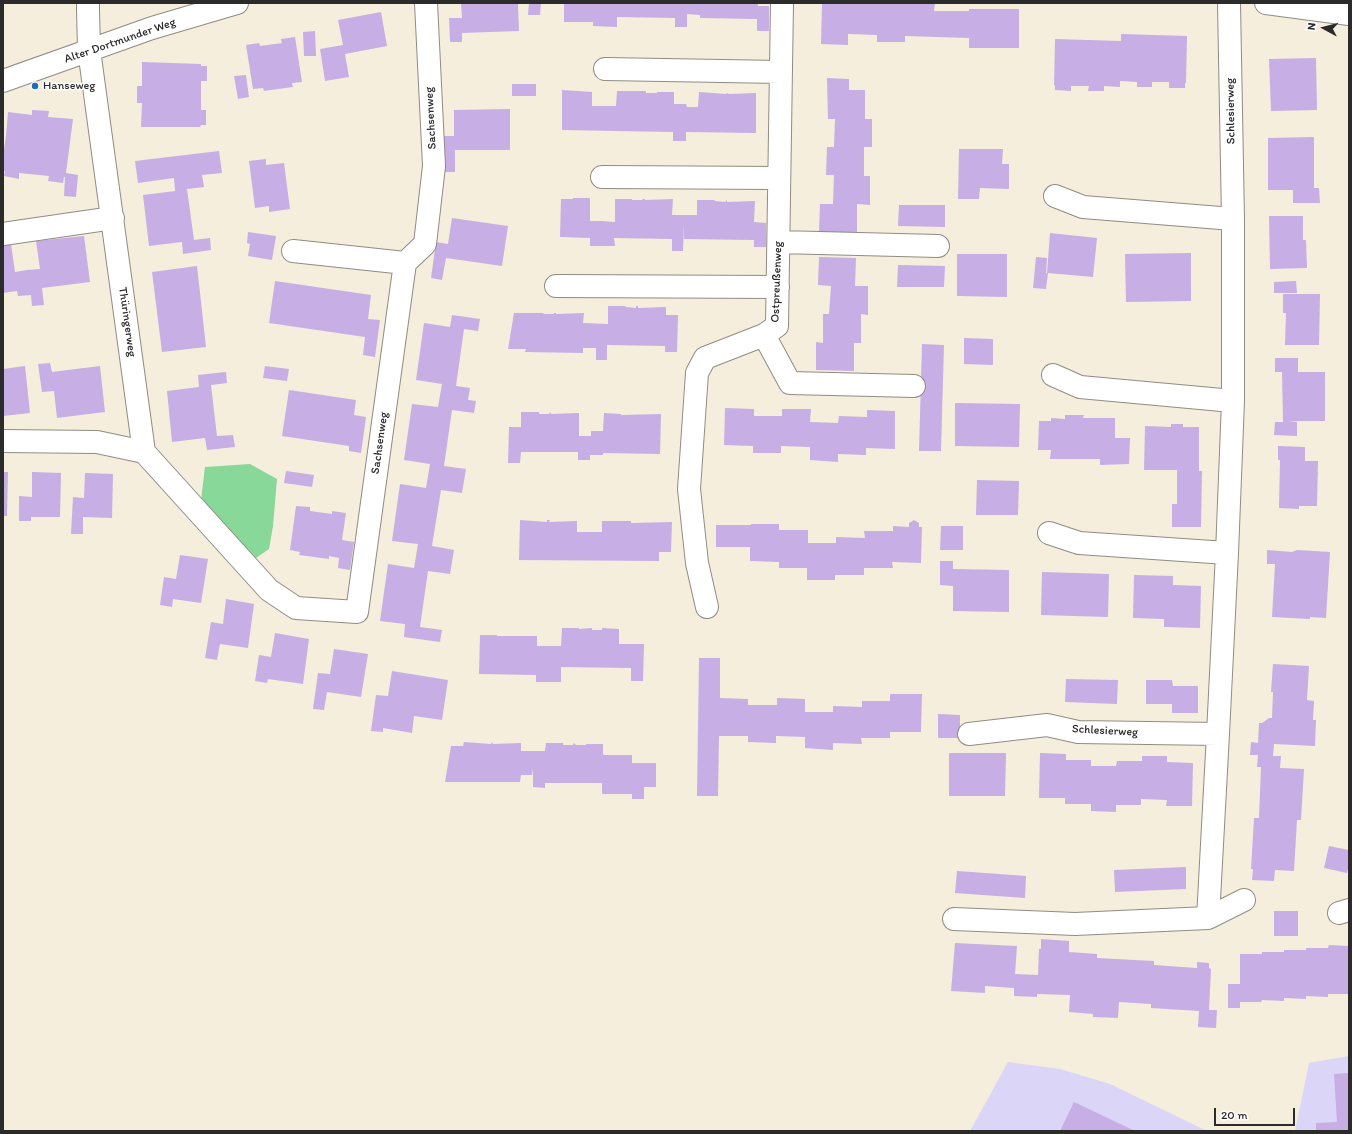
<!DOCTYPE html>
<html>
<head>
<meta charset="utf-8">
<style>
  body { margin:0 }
  #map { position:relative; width:1352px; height:1134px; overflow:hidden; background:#f5eedc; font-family:Itim,sans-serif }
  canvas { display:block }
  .frame { position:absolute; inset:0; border:4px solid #2b2b2b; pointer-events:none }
  .north { position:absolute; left:1304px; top:8px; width:40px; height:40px; -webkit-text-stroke:3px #fff; paint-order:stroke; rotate:277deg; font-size:11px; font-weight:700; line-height:16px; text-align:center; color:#2b2b2b }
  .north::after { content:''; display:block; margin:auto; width:14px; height:18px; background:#2b2b2b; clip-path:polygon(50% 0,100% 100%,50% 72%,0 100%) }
  .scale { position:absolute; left:1214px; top:1108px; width:81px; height:18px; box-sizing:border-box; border:2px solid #2b2b2b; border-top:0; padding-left:5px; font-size:12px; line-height:14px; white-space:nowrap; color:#2b2b2b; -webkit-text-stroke:3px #fff; paint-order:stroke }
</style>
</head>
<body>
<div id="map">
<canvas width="1352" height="1134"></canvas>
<div class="frame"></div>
<div class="north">N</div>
<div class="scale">20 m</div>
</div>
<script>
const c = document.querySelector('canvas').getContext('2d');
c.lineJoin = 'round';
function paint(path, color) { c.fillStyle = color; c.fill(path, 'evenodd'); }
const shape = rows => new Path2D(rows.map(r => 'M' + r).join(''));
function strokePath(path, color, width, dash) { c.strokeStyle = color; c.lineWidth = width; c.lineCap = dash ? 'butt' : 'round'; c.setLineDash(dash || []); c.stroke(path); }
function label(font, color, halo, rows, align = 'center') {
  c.font = font + ' Itim,sans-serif'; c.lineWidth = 3; c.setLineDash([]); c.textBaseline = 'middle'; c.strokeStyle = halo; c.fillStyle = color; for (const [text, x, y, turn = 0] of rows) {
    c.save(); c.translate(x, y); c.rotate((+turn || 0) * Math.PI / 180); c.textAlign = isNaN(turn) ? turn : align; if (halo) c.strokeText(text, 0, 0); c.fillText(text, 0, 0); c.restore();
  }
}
paint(shape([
  [1349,1056,1349,1131,1295,1131,1309,1063],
  [1008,1062,1060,1069,1110,1084,1207,1131,970,1131]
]), '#dbd6f7');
paint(shape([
  [250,464,277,479,273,526,269,549,256,558,201,500,205,467]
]), '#87d899');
paint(shape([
  [461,3,518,3,519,31,462,33,462,42,450,42,449,18,462,18],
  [529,3,541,3,540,15,528,15],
  [564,3,758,3,758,6,769,6,769,31,757,31,757,19,700,18,700,15,687,14,687,27,675,27,675,18,617,17,617,27,593,26,593,22,564,22],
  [822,3,906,4,906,3,935,3,934,11,969,11,969,9,1019,9,1019,48,969,48,969,38,905,36,905,42,877,42,877,35,848,34,848,45,821,44],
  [381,12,387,46,345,54,349,77,325,81,320,49,343,45,338,20],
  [315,31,316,56,304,56,303,32],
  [1121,34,1187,36,1186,83,1185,83,1185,88,1169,88,1169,82,1152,82,1152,87,1137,87,1137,82,1120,81,1120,87,1104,86,1104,91,1088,91,1089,86,1071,86,1071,91,1055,90,1055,85,1054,86,1055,39,1121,41],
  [295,37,302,82,292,83,293,87,278,89,264,91,263,88,253,89,246,45,259,43,260,46,282,43,281,39],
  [1316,58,1317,110,1271,111,1269,59],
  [142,62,201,64,201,66,207,66,207,81,201,81,201,110,206,110,206,125,201,125,200,127,141,127,142,103,137,103,137,86,142,86],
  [246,75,249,97,238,99,234,76],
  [827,78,849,79,849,90,865,90,865,119,872,119,872,147,864,147,864,176,870,176,870,205,857,204,857,232,819,232,820,204,833,204,834,175,826,175,827,147,834,147,835,119,828,119],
  [512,84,536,84,536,96,512,96],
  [562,90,592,92,592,106,616,106,617,91,646,91,646,93,657,93,657,92,674,92,674,104,686,104,687,107,698,107,699,92,726,94,727,93,729,94,756,93,756,133,686,132,686,141,673,141,673,132,562,130],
  [510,109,510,150,455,150,455,172,443,172,442,136,454,136,454,110],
  [32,110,49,111,48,117,73,119,66,173,78,175,76,197,64,196,65,177,64,177,63,183,48,181,49,176,19,173,19,179,4,176,5,171,3,171,3,157,6,136,8,112,32,115],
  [1314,137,1314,188,1319,188,1320,203,1293,203,1293,190,1268,190,1268,138],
  [959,149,1003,149,1002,164,1009,164,1009,189,980,188,979,199,958,199],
  [219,151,222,173,202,175,204,187,187,189,194,240,210,238,211,250,183,254,182,242,149,246,143,195,175,191,174,178,138,183,135,161],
  [266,159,266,165,284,163,290,209,269,212,269,206,255,208,249,161],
  [573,198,590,198,590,221,602,221,615,222,615,199,632,199,632,200,642,200,643,199,645,199,645,200,673,199,672,215,697,215,697,200,714,200,715,201,725,202,727,200,727,202,755,201,754,222,766,223,766,247,754,247,754,240,684,239,684,223,683,251,672,251,672,239,614,238,615,246,590,246,590,238,560,237,561,199,573,199],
  [899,205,945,205,945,227,898,226],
  [1269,216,1303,216,1303,240,1306,240,1307,268,1270,269],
  [452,218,508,226,502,266,446,258,442,280,431,278,436,242,448,244],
  [248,232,276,236,272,260,248,256,250,244,247,243],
  [1050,233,1097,238,1093,277,1048,273,1046,289,1033,288,1036,257,1047,258,1046,273,1047,273],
  [84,236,90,282,42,288,44,305,32,306,31,295,18,296,17,291,3,293,3,245,11,244,15,272,27,270,40,269,36,241],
  [1191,253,1191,301,1126,302,1125,254],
  [957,254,1007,254,1007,297,957,296],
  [819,257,856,258,855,286,868,286,868,315,861,314,861,343,854,343,854,371,816,370,816,342,823,343,823,314,829,314,831,286,818,285],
  [898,265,945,266,944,287,897,287],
  [197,266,206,347,162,352,152,272],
  [275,281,371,295,368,319,380,320,375,357,363,355,365,337,269,323],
  [1296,281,1297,293,1274,293,1274,282],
  [1283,294,1320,294,1319,345,1285,345,1286,313,1283,313],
  [608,306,625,306,626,307,636,308,636,306,638,306,638,308,666,307,666,315,678,315,677,352,665,352,665,346,607,345,607,360,596,360,596,348,583,348,583,353,525,352,526,349,508,349,514,313,544,313,543,314,554,314,554,313,556,313,556,314,584,313,583,323,608,324],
  [452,315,480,319,478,331,464,329,456,386,470,388,468,400,476,401,474,413,452,410,444,466,466,469,462,493,441,490,432,546,454,550,450,574,428,571,420,627,442,630,440,642,404,637,405,624,380,621,388,564,414,568,418,544,392,541,400,484,426,488,430,464,404,460,412,404,438,407,442,384,416,380,424,323,450,327],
  [964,338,993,339,993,365,964,364],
  [922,344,944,345,941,451,919,451],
  [1275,358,1298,358,1298,372,1325,372,1325,421,1288,421,1297,422,1297,436,1274,435,1275,422,1283,422,1282,372,1275,372],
  [50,363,52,372,100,366,105,412,57,418,54,391,42,392,38,364],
  [25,366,30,413,3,416,3,369],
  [265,366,289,369,287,381,263,378],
  [226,372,227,383,211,385,214,411,217,436,233,435,235,447,207,450,205,438,172,442,167,391,199,387,198,375],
  [289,390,356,400,354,415,366,417,361,453,349,451,349,446,282,436],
  [955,403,1020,404,1019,447,955,446],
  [725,408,754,409,754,416,782,416,782,409,811,409,810,422,838,423,839,416,867,417,867,410,895,411,895,449,866,448,866,455,838,454,838,462,810,460,810,447,781,446,781,453,753,453,753,446,724,445],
  [521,412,539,412,539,414,549,414,550,412,551,414,579,413,579,436,591,436,591,431,603,431,604,413,621,414,621,415,661,414,660,454,603,453,603,455,590,455,590,460,578,460,578,452,521,452,520,463,508,463,509,427,521,427],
  [1065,415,1084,415,1083,418,1115,418,1115,438,1130,438,1129,464,1100,465,1100,459,1050,459,1051,450,1038,450,1039,421,1051,421,1051,418,1065,419],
  [1171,424,1183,424,1183,427,1199,427,1199,471,1202,471,1201,527,1172,527,1172,504,1177,504,1177,470,1144,470,1145,426,1171,427],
  [1278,446,1305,447,1305,461,1318,461,1317,506,1299,506,1299,509,1279,508,1280,460,1278,460],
  [286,471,314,475,312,487,284,483],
  [3,472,8,472,7,516,3,516],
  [32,472,61,473,60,517,31,517,31,521,19,521,19,496,32,497],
  [85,473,113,474,112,518,83,517,83,534,71,534,73,497,84,498],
  [977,480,1019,481,1018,515,976,515],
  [296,506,310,507,310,511,332,514,332,511,346,513,342,540,354,542,350,570,338,568,339,558,329,556,329,559,299,555,300,552,290,550],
  [520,520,547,522,547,520,550,520,549,522,577,521,577,532,602,532,602,521,631,521,631,523,672,522,671,552,659,552,659,561,519,560],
  [914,520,919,523,919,527,922,527,921,563,892,562,893,568,864,568,864,575,835,575,835,580,807,580,807,568,779,568,779,562,750,561,750,547,716,547,716,525,751,525,751,524,779,524,779,530,808,530,808,543,836,543,836,537,865,538,864,531,893,531,893,526,909,527,909,523],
  [941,526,963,526,963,550,940,550],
  [1267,550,1292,552,1297,550,1330,552,1326,618,1310,617,1310,619,1272,617,1275,564,1267,564],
  [180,555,208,559,201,603,173,599,172,607,160,605,164,577,176,579],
  [940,561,953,561,953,569,1009,570,1009,612,953,611,953,586,940,585],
  [1042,572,1109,574,1108,617,1041,615],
  [1134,575,1173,576,1173,585,1201,586,1200,628,1164,627,1164,619,1133,618],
  [226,599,254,604,248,648,220,644,217,660,205,658,211,622,223,624],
  [562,628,579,628,579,629,592,628,592,630,602,630,602,628,619,629,619,644,644,644,643,681,631,681,631,668,561,667,561,682,536,682,536,675,479,674,480,635,497,635,497,636,537,636,537,646,561,646],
  [275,633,309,639,303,684,268,679,267,683,255,681,259,655,271,657],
  [334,649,368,654,361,697,327,692,324,710,313,709,318,673,330,674],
  [699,658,720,658,720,698,748,699,748,705,777,705,777,698,805,699,805,712,833,712,833,706,862,707,862,701,890,701,890,694,922,694,921,732,890,732,890,738,861,738,862,744,833,743,833,750,805,748,805,737,776,736,776,743,748,742,748,736,719,736,718,796,697,796],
  [1273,664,1309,666,1307,700,1314,701,1313,720,1316,720,1315,746,1274,744,1273,756,1281,756,1280,768,1304,769,1301,820,1297,820,1294,871,1275,870,1274,881,1252,880,1253,869,1251,869,1254,818,1259,818,1261,767,1257,767,1258,755,1250,755,1251,742,1258,743,1259,723,1262,723,1269,718,1272,718,1273,692,1271,692],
  [392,671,448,680,442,720,414,716,412,733,383,728,383,732,371,731,376,695,388,696],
  [1066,679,1118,680,1117,704,1065,702],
  [1146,680,1172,680,1173,686,1198,686,1198,713,1172,713,1172,704,1146,704],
  [938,714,960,715,960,738,938,738],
  [464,742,491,744,492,742,493,744,521,743,521,751,545,751,546,743,563,743,563,745,573,745,574,743,576,745,586,745,586,744,603,744,603,754,604,755,632,755,632,763,656,763,656,787,644,787,644,799,632,799,632,794,602,794,602,783,545,783,545,788,533,787,533,768,532,775,521,775,520,782,445,782,451,746,463,746],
  [949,753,1006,753,1005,796,949,796],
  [1040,753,1066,754,1066,760,1091,760,1091,766,1116,766,1117,761,1142,761,1142,756,1167,756,1167,762,1193,763,1192,806,1166,806,1167,800,1141,799,1141,805,1116,805,1116,812,1091,811,1091,804,1065,804,1065,798,1039,798],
  [1329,846,1349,850,1349,864,1347,873,1324,868],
  [1186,867,1186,889,1115,892,1114,870],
  [957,871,1026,876,1025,898,955,893],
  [1274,911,1298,911,1298,936,1274,936],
  [1041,939,1069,941,1069,952,1097,954,1097,958,1154,961,1154,965,1197,968,1197,962,1209,963,1209,968,1211,969,1209,1010,1217,1010,1216,1028,1198,1027,1199,1011,1151,1008,1151,1004,1119,1002,1118,1018,1093,1017,1093,1014,1069,1012,1070,995,1037,994,1037,997,1014,996,1014,988,985,986,985,993,951,991,955,943,1017,946,1015,974,1038,975,1039,949,1041,949],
  [1329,945,1349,946,1349,994,1328,994,1328,997,1306,996,1306,999,1284,998,1284,1001,1262,1000,1261,1002,1240,1002,1240,1008,1228,1008,1228,984,1240,984,1240,954,1262,954,1262,952,1284,952,1284,950,1306,950,1306,948,1328,948],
  [1349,1073,1349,1131,1316,1131,1316,1123,1337,1122,1334,1074],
  [1074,1102,1135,1131,1060,1131]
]), '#c7aee4');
const minor = shape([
  [1266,3,1349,14],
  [605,69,781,72],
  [3,81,152,28,237,3],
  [602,177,779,178],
  [1055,196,1083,207,1233,219,1229,3],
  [3,234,113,218],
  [779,242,938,246],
  [293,251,405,263],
  [556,286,778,287],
  [764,335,790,383,914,386],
  [1053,375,1080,387,1233,401],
  [3,441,97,442,144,452,89,50,88,9,88,3],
  [144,452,269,590,296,608,357,612,405,263,425,244,434,166,426,3],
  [1049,533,1079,543,1227,553,1233,401,1233,219],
  [707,607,697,563,689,489,697,373,705,358,764,335,777,326,782,3],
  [969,734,1047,725,1078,732,1218,734,1227,553],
  [1339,913,1349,910],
  [1208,918,1244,900],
  [954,919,1075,924,1208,918,1218,734]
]);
strokePath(minor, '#908c84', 24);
strokePath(minor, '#fff', 22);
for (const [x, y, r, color] of [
  [35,86,4,"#1f6fb2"]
]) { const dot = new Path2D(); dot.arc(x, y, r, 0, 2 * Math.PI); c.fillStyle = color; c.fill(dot); strokePath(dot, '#fff', 1.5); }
label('12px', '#2b2b2b', '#fff', [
  ["Alter Dortmunder Weg",120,41,-19],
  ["Schlesierweg",1231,111,-91],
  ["Sachsenweg",431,118,-93],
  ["Ostpreußenweg",777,282,-88],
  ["Thüringerweg",127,322,82],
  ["Sachsenweg",380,443,-82],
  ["Schlesierweg",1105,731,3]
]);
label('12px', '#2b2b2b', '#fff', [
  ["Hanseweg",43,86]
], 'left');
</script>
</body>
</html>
